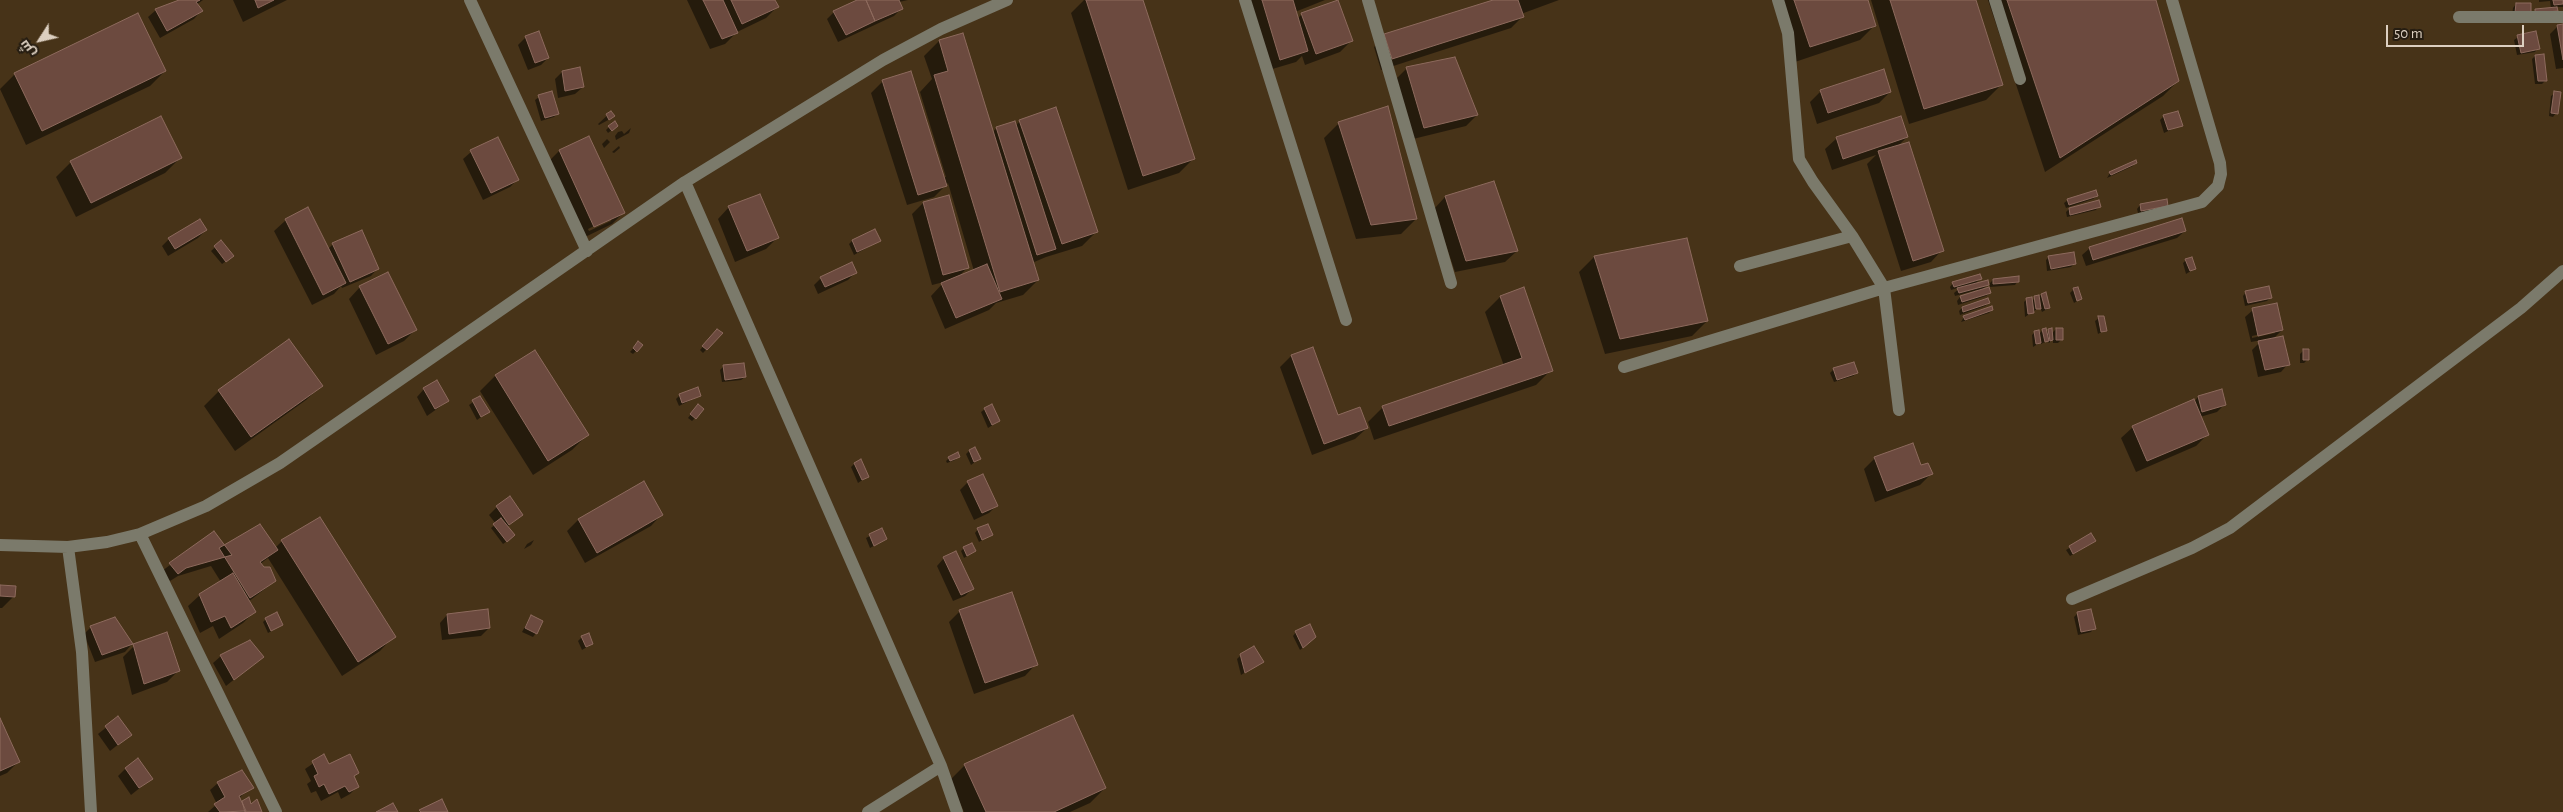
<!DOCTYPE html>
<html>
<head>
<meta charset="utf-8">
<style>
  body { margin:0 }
  #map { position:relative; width:2563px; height:812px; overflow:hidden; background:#473318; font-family:"Alegreya Sans",Cairo,sans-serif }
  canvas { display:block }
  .north { position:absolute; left:15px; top:15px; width:50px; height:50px; -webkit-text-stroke:4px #261d11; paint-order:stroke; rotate:235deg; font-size:14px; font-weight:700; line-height:20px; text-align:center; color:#dccfc0 }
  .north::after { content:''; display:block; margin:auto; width:18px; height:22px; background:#dccfc0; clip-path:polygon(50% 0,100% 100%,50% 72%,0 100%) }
  .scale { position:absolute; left:2386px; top:25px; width:138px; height:22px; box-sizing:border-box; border:2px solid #dccfc0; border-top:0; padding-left:6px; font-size:15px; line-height:18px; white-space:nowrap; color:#dccfc0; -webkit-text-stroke:4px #261d11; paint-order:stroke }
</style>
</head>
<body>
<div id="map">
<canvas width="2563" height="812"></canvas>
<div class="north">ش</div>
<div class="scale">50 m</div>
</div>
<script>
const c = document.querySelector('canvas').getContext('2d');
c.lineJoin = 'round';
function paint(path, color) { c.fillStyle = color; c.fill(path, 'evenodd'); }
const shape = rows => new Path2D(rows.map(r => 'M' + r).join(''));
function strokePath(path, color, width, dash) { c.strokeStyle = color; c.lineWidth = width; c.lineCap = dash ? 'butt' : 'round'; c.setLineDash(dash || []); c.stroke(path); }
paint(shape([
  [181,0,203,0,196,5,201,11,194,19,160,38,148,17,156,10],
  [233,0,287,0,243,22],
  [687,0,774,0,777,7,766,18,737,32,725,44,710,49],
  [860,0,908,0,899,2,902,8,894,16,838,42,827,19,834,12],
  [1084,0,1142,0,1194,158,1179,173,1128,190,1071,13],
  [1247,0,1325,0,1295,12,1297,19,1302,14,1351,41,1340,52,1305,65,1302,56,1296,62,1269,70],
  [1497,0,1559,0,1521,14,1522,17,1511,28,1381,70,1374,47,1385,36],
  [1775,0,1866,0,1875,25,1860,40,1795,62],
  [1871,0,1975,0,2001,85,1986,100,1909,124],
  [1988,0,2155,0,2178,81,2163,96,2045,172],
  [2539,0,2563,0,2563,7,2556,7,2553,14,2532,15,2535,10,2551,9,2550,1,2539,2],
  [2516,4,2530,4,2512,16,2513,8],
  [138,15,165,71,150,86,26,145,0,89,14,75],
  [2563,25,2563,68,2556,69,2550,34,2558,26],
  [526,37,548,58,541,65,528,70,518,45],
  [2518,37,2538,48,2535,52,2517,55,2514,40],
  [939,41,992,132,997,128,1015,126,1020,121,1097,231,1082,246,1046,257,1032,263,1038,280,1023,295,996,303,989,310,945,329,931,296,944,282,932,285,912,214,923,203,968,267,957,278,974,271,948,183,934,197,907,205,871,93,883,81,943,177,946,177,920,92,932,79,924,56],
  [2535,56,2546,80,2542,84,2535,84,2532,59],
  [1407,68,1477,115,1466,126,1413,139,1395,80],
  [562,72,583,87,575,94,558,98,555,79],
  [1821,91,1890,92,1879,103,1817,124,1810,102],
  [2555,93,2556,113,2553,117,2549,116,2551,96],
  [539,97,558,113,554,117,541,121,535,100],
  [611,112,610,119,599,125,598,124],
  [2164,116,2181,125,2164,133,2160,120],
  [1339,123,1416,219,1401,234,1356,239,1324,138],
  [609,127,613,129,608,133,606,130],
  [631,128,629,133,616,140,615,136,618,132,622,131,624,134],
  [1907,137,1898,146,1942,250,1931,262,1901,271,1867,164,1876,155,1832,170,1825,149,1837,138],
  [607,139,610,142,604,148,602,144],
  [619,146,620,148,614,153,612,152],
  [559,151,623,213,612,224,583,238,548,162],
  [611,218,611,221,589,231,588,229],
  [471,152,517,180,510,187,483,200,463,159],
  [180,158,165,173,76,217,56,177,71,162],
  [2135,161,2133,166,2107,178,2110,173],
  [1494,183,1517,251,1505,262,1455,272,1434,209,1445,197],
  [2097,196,2093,199,2066,208,2064,203,2068,200],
  [2140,205,2163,209,2138,213,2137,209],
  [2099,206,2096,210,2067,217,2066,212,2069,209],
  [729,207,777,238,766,249,735,262,718,219],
  [286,220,328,249,333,244,378,268,371,276,342,288,341,286,334,294,312,305,274,231],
  [206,230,198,238,168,256,162,246,169,239],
  [2185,231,2177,238,2086,266,2082,255,2090,248],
  [852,241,879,241,854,255,849,244],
  [221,242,229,259,222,264,211,251],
  [1594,257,1707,321,1692,336,1605,354,1579,272],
  [2049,257,2074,264,2071,267,2047,271,2046,260],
  [2186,260,2194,269,2186,274,2183,263],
  [856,272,848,280,818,294,814,285,821,278],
  [1981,278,1974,285,1988,284,1981,291,1990,293,1986,296,1958,305,1957,301,1960,297,1978,292,1977,290,1955,296,1954,293,1961,287,1951,290,1950,287,1953,283],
  [1993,280,2018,281,2015,285,1990,287,1990,283],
  [360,287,415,330,404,341,376,355,349,299],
  [2074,289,2080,299,2074,303,2070,293],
  [2246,292,2271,297,2267,301,2245,306,2243,296],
  [2041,295,2049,308,2042,312,2040,307,2025,317,2024,302,2027,299,2031,301],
  [1500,297,1551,370,1536,385,1374,440,1368,422,1383,407,1504,366,1485,312],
  [1989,303,1985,306,1960,315,1959,311,1962,308],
  [1992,310,1989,313,1961,322,1964,317],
  [2253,310,2282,330,2272,340,2288,364,2281,372,2258,377,2252,350,2262,340,2251,342,2245,317],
  [2275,331,2275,333,2252,338,2252,336],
  [2099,318,2105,330,2098,334,2095,321],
  [2056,329,2062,339,2058,343,2053,343,2053,339,2049,343,2047,341,2041,344,2041,342,2033,347,2032,335,2035,332,2039,334,2043,330,2046,333,2049,330,2051,334],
  [717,331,721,334,703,353,700,350],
  [289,341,321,386,306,400,235,451,204,406,219,391],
  [638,343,641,346,633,354,630,352],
  [2304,350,2307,360,2304,363,2300,363,2300,354],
  [534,352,587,435,572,450,533,475,480,391,495,376],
  [1291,356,1337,417,1367,428,1355,439,1312,455,1280,367],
  [724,366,745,377,741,380,722,382,720,370],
  [1834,369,1857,373,1853,376,1834,382,1830,373],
  [424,389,448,401,427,416,417,397],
  [2221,391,2225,404,2217,412,2200,417,2207,435,2196,446,2136,472,2121,438,2133,427,2194,402,2198,397],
  [680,395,699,396,679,406,676,399],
  [480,397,488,412,477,420,469,405],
  [695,409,695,418,692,421,688,418],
  [985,409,999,421,988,428,981,412],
  [969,451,979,459,971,465,966,454],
  [958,456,955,460,947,463,946,461,949,458],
  [1875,458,1921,467,1931,474,1920,485,1875,502,1864,469],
  [854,464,868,476,858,483,851,467],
  [968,482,996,506,989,513,974,520,960,490],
  [644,483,662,514,651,526,585,563,567,531,578,520],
  [497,507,521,515,507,527,510,539,503,544,491,528,496,524,489,515],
  [319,519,394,636,380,651,342,676,268,558,260,564,275,581,248,602,254,612,243,623,219,639,213,626,200,633,188,606,200,595,221,582,211,566,178,576,170,581,162,571,213,533,224,546,275,548,282,541],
  [978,529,992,534,979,542,975,533],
  [881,530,886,539,870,548,866,538],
  [2091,535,2091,544,2070,556,2066,550],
  [534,540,531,545,524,549,527,544],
  [964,548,975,551,964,558,961,551],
  [944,558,972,589,965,596,953,601,937,566],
  [0,587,14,596,2,608,0,608],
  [960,611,1036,664,1025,676,974,694,949,622],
  [2077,614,2094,628,2091,632,2078,635,2074,617],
  [447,615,489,628,481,636,442,640,440,623],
  [531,616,536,633,533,637,522,632],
  [266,619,282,625,268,633,263,622],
  [91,627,132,644,125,652,95,662,84,634],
  [1296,632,1311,641,1300,650,1293,636],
  [582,637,592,644,582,650,578,641],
  [134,646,178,671,167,682,132,695,123,657],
  [1241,655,1262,662,1241,675,1237,659],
  [221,656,262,657,226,686,213,663],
  [118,718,130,735,110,751,98,734],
  [0,721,18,762,7,773,0,776],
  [324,756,329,766,358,772,353,777,358,786,350,794,341,799,338,792,321,801,316,791,311,793,307,784,311,781,305,769],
  [965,765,1105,788,1090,803,1070,812,964,812,950,780],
  [125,769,151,779,131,795,118,776],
  [218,783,252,787,239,798,241,803,248,799,251,806,261,812,208,812,217,804,210,790]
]), '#0007');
const building = shape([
  [179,0,200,0,196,2,203,11,167,31,155,9,179,0],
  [255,0,274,0,258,8,255,0],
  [703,0,723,0,738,33,722,39,703,0],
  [731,0,775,0,779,7,742,24,731,0],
  [857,0,866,0,875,21,846,35,833,11,857,0],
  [866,0,899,0,903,9,875,21,866,0],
  [1086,0,1143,0,1195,159,1143,176,1086,0],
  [1262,0,1293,0,1308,51,1280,60,1262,0],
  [1338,0,1353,41,1316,54,1301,13,1338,0],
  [1493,0,1518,0,1524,17,1392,59,1384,34,1493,0],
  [1794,0,1868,0,1876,26,1810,47,1794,0],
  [1890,0,1976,0,2003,85,1924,109,1890,0],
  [2007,0,2156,0,2179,81,2060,158,2007,0],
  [2553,0,2563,0,2563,4,2554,5,2553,0],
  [2516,3,2531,3,2531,13,2515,13,2516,3],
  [2557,7,2558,11,2535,13,2535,9,2557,7],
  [138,13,166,71,42,131,14,73,138,13],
  [2563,24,2563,60,2557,25,2563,24],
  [539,31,549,58,535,63,525,36,539,31],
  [2536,31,2540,49,2521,53,2517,35,2536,31],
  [963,33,1039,280,1000,292,934,75,948,71,939,40,963,33],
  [2544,54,2547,81,2538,81,2535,55,2544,54],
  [1455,57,1478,115,1424,128,1406,67,1455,57],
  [580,67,584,87,565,91,562,71,580,67],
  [1884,69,1891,92,1828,113,1820,90,1884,69],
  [911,71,947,186,918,195,882,80,911,71],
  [552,91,559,114,545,118,538,95,552,91],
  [2554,91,2561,92,2558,114,2551,113,2554,91],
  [1388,106,1417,219,1371,225,1338,122,1388,106],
  [1056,107,1098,232,1062,244,1019,120,1056,107],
  [611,111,615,116,609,120,606,114,611,111],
  [2178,111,2183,126,2168,130,2163,115,2178,111],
  [161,116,182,158,91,203,70,161,161,116],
  [1901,116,1908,137,1843,159,1836,137,1901,116],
  [615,121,618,126,612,131,608,126,615,121],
  [1015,121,1056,249,1037,255,996,127,1015,121],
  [589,136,625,213,594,227,559,150,589,136],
  [498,137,519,180,491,193,470,150,498,137],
  [1909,142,1944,251,1913,261,1878,151,1909,142],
  [2136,160,2137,163,2111,175,2109,172,2136,160],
  [1494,181,1518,251,1466,261,1445,196,1494,181],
  [2096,190,2098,196,2069,205,2067,199,2096,190],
  [760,194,779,238,747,251,728,206,760,194],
  [949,195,969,268,943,275,923,202,949,195],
  [2167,199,2168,206,2141,211,2140,204,2167,199],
  [2099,200,2101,207,2070,215,2069,208,2099,200],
  [308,207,346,283,323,295,285,219,308,207],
  [2182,218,2186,231,2093,260,2089,247,2182,218],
  [200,219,207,230,175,249,168,238,200,219],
  [875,229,881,241,857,252,852,240,875,229],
  [362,230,379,269,350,282,332,243,362,230],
  [1687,238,1708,321,1620,339,1594,256,1687,238],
  [221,240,234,256,226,262,214,246,221,240],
  [2074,252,2076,264,2051,269,2048,256,2074,252],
  [2192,257,2196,269,2190,271,2185,259,2192,257],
  [852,262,857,273,825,287,820,277,852,262],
  [987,264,1002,299,956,318,941,283,987,264],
  [388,272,417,330,388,344,359,286,388,272],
  [1980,274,1982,279,1954,287,1952,282,1980,274],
  [2019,276,2019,282,1993,284,1993,279,2019,276],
  [1988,280,1989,285,1959,293,1957,288,1988,280],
  [2269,286,2272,298,2248,303,2245,291,2269,286],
  [1524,287,1553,371,1389,426,1382,406,1522,358,1500,296,1524,287],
  [1989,287,1991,293,1962,302,1960,296,1989,287],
  [2078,287,2082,299,2077,301,2073,288,2078,287],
  [2046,292,2050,308,2045,309,2041,294,2046,292],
  [2039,295,2041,309,2036,309,2034,296,2039,295],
  [2032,297,2034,313,2028,314,2026,298,2032,297],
  [1988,298,1990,303,1963,312,1962,307,1988,298],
  [2277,303,2283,330,2258,336,2252,308,2277,303],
  [1992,306,1993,310,1965,320,1963,316,1992,306],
  [2098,316,2104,316,2107,331,2101,332,2098,316],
  [2046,328,2049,341,2045,342,2042,329,2046,328],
  [2052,328,2053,340,2050,341,2048,329,2052,328],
  [2056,328,2063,328,2063,340,2056,340,2056,328],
  [717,329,723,333,707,350,702,346,717,329],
  [2039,330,2041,343,2036,344,2034,331,2039,330],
  [2283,336,2290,365,2265,370,2258,341,2283,336],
  [289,339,323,386,251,437,218,390,289,339],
  [638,341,643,345,637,352,633,348,638,341],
  [1313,347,1338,415,1360,407,1368,428,1324,444,1291,355,1313,347],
  [2303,349,2309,349,2309,360,2303,360,2303,349],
  [535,350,589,435,548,461,495,375,535,350],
  [1854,362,1858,373,1837,380,1833,368,1854,362],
  [744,363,746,377,725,380,723,365,744,363],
  [437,380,449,401,435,409,423,388,437,380],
  [698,387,701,396,682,403,679,394,698,387],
  [2222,389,2226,405,2202,412,2198,396,2222,389],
  [480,396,490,412,481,417,472,400,480,396],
  [2194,399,2209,435,2147,461,2132,426,2194,399],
  [698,404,704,409,696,419,690,414,698,404],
  [992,404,1000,421,992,425,984,408,992,404],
  [1913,443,1921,465,1928,463,1933,474,1887,491,1874,457,1913,443],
  [975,447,981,459,974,462,969,450,975,447],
  [958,452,960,457,950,461,948,457,958,452],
  [861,459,869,477,862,480,854,463,861,459],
  [983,474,998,506,982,513,967,481,983,474],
  [644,481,663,515,597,553,578,519,644,481],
  [510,496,523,515,509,525,496,506,510,496],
  [320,517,396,637,358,662,281,540,320,517],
  [501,518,515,535,507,542,493,524,501,518],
  [260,524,278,550,260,562,264,567,270,567,276,581,250,598,219,548,260,524],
  [988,524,993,535,982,540,977,528,988,524],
  [882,528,887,539,874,546,869,534,882,528],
  [214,531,232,555,186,568,178,574,169,563,214,531],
  [2091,533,2096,541,2073,554,2069,546,2091,533],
  [972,543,976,551,967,556,963,547,972,543],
  [956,551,974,589,961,595,943,557,956,551],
  [233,573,256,612,231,628,225,616,211,622,199,594,233,573],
  [0,585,16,586,15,597,0,596,0,585],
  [1012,592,1038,665,985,683,959,610,1012,592],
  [488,609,490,628,449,634,447,614,488,609],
  [2091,609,2096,629,2081,632,2077,612,2091,609],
  [277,612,283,625,271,631,265,618,277,612],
  [531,615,543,621,537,634,525,628,531,615],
  [115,617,133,644,102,655,90,626,115,617],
  [1310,624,1316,637,1303,648,1295,631,1310,624],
  [167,632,180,671,144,684,133,644,167,632],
  [589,633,593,644,586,647,581,636,589,633],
  [250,640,264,657,234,680,220,655,250,640],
  [1254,646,1264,662,1245,673,1240,654,1254,646],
  [1073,715,1106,788,1054,812,986,812,964,764,1073,715],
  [118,716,132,735,118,745,105,726,118,716],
  [0,718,20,762,0,771,0,718],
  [324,754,329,764,350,754,359,773,354,776,359,787,349,792,345,786,329,794,324,784,319,787,314,776,318,774,312,761,324,754],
  [138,758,153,779,139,788,125,768,138,758],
  [242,770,254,788,239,796,246,811,220,812,214,804,225,797,217,782,242,770],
  [249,797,251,804,257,799,262,812,245,812,242,801,249,797],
  [442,799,448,812,421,812,419,810,442,799],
  [393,803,398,812,376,812,393,803]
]);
paint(building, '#6c4a3f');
strokePath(building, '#8d6a5d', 1);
strokePath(shape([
  [470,0,587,251],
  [1245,0,1346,320],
  [1368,0,1451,283],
  [1778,0,1788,33,1799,159,1813,182,1852,236,1884,288,1899,410],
  [1995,0,2020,79],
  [2459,17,2563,17],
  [685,182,941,766,868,812],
  [1740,266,1852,236],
  [1624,367,1884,288,2202,202,2218,186,2221,174,2220,163,2172,0],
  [140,534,276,812],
  [0,545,68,547,107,542,140,534,206,506,280,463,685,182,883,60,941,29,1007,0],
  [68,547,82,652,91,812],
  [2072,599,2192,548,2230,528,2521,308,2563,271],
  [941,766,957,812]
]), '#7b7a6b', 12);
</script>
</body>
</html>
